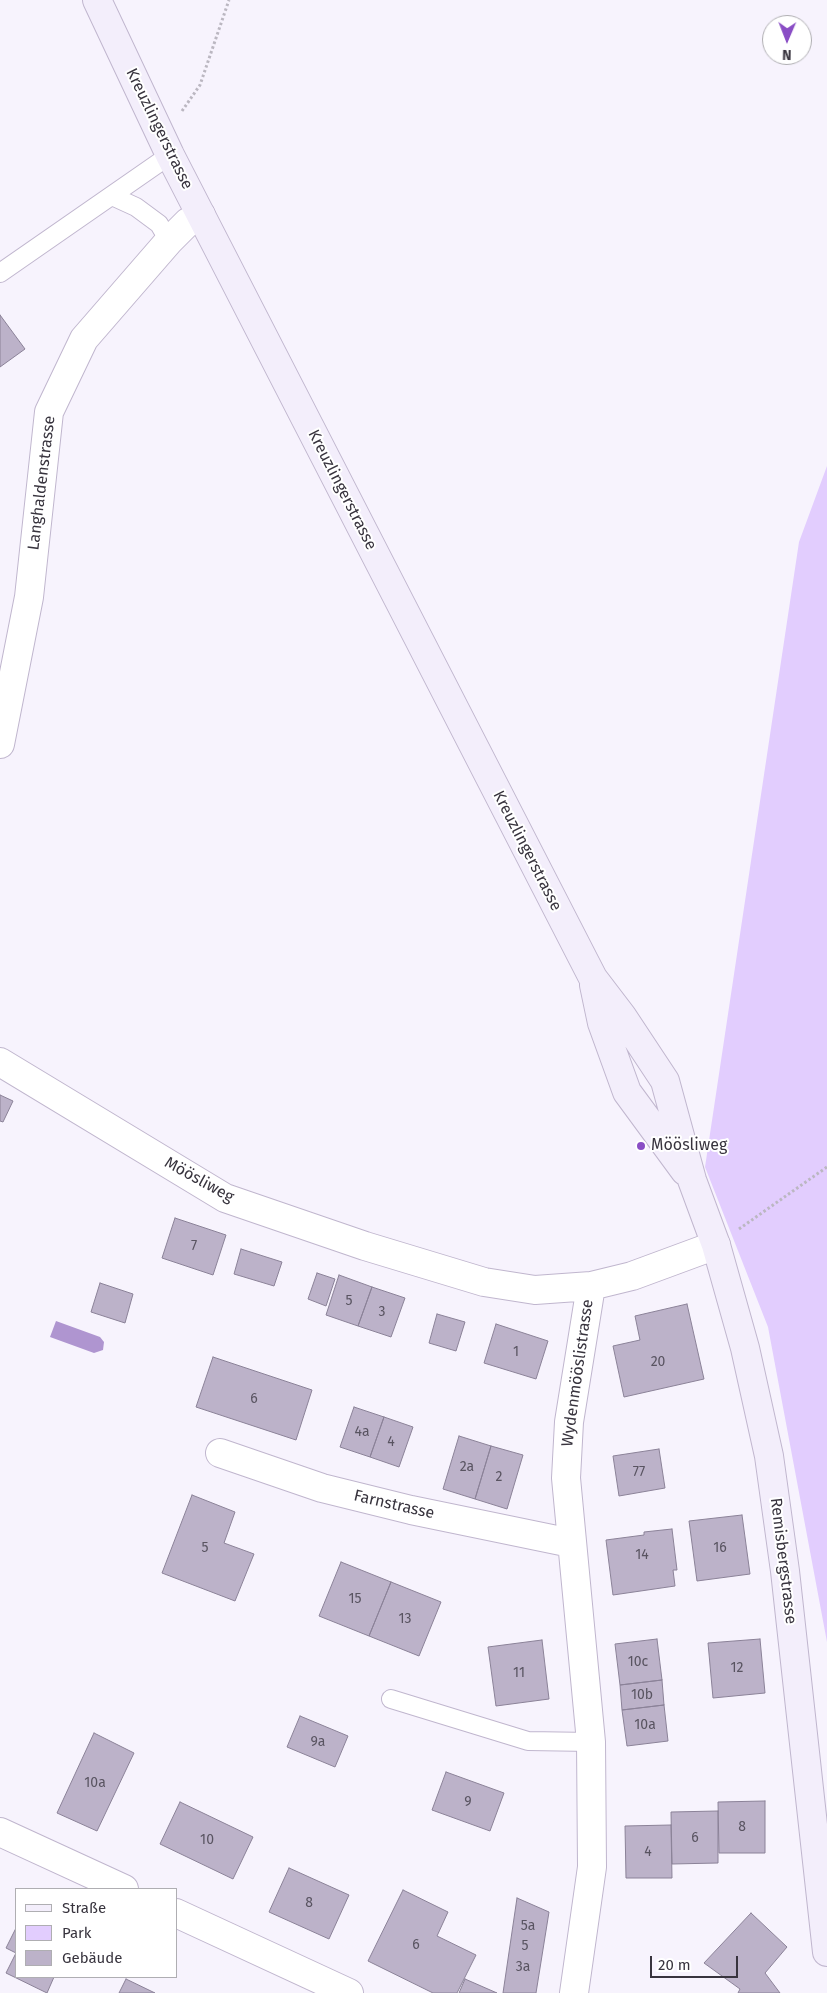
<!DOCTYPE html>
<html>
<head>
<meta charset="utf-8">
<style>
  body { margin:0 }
  #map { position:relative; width:827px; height:1993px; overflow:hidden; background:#f7f3fd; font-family:"Fira Sans",sans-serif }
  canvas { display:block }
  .legend { position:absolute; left:15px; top:1888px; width:162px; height:90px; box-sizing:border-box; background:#fff; border:1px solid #afaeb2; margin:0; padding:6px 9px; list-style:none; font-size:15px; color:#38343e }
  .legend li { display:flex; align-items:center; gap:10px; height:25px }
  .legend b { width:25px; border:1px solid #afaeb2 }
  .north { position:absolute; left:762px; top:15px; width:50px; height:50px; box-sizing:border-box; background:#fff; border:1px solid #afaeb2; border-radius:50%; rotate:181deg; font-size:14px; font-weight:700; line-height:20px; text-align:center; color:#38343e }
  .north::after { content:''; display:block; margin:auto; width:18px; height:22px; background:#8a4ec5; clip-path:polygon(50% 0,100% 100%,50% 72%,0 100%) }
  .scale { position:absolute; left:650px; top:1956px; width:88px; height:22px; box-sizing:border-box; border:2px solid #38343e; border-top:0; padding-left:6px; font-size:15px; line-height:18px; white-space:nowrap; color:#38343e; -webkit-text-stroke:4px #fff; paint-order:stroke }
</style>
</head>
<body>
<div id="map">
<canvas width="827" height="1993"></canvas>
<ul class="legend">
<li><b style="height:6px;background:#f3eefb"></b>Straße</li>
<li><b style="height:14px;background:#e2cdfe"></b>Park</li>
<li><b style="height:14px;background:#bcb2c9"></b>Gebäude</li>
</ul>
<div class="north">N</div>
<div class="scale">20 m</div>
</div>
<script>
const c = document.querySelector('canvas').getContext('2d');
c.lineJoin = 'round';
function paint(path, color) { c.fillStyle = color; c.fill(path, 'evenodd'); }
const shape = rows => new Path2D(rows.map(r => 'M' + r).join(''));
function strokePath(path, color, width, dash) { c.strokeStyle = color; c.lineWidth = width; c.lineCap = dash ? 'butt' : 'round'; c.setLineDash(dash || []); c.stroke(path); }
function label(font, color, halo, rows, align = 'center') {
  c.font = font + ' "Fira Sans",sans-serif'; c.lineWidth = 4; c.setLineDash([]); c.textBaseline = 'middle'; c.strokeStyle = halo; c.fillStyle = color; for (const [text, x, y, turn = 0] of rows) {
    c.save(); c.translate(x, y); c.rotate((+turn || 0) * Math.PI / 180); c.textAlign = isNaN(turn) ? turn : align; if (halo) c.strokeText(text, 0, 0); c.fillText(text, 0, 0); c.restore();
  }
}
paint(shape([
  [827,466,827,1642,768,1327,705,1167,799,542]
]), '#e2cdfe');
paint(shape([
  [56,1321,100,1337,104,1342,103,1350,94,1353,50,1337]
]), '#af95d0');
const building = shape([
  [0,315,25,349,0,367,0,315],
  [0,1095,13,1101,3,1122,0,1121,0,1095],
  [175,1218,226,1235,213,1275,162,1258,175,1218],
  [241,1249,282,1262,274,1286,234,1274,241,1249],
  [317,1273,335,1279,326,1306,308,1299,317,1273],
  [339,1275,372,1287,358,1326,326,1315,339,1275],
  [100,1283,133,1294,125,1323,91,1312,100,1283],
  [372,1287,405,1298,391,1337,358,1326,372,1287],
  [687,1304,704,1379,624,1397,613,1346,640,1340,635,1316,687,1304],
  [437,1314,465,1322,456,1351,429,1343,437,1314],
  [496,1324,548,1341,536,1379,484,1363,496,1324],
  [213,1357,312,1390,296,1440,196,1407,213,1357],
  [354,1407,384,1417,370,1457,340,1447,354,1407],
  [384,1417,413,1427,399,1467,370,1457,384,1417],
  [459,1436,491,1446,475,1499,443,1489,459,1436],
  [491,1446,523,1455,507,1509,475,1499,491,1446],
  [659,1449,665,1488,619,1496,613,1456,659,1449],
  [192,1495,235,1512,224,1543,254,1554,235,1601,162,1573,192,1495],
  [742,1515,750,1574,697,1581,689,1521,742,1515],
  [672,1529,677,1570,673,1570,675,1586,613,1595,606,1540,644,1535,644,1532,672,1529],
  [341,1562,391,1582,369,1636,319,1616,341,1562],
  [391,1582,441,1602,419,1656,369,1636,391,1582],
  [657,1639,662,1680,620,1685,615,1644,657,1639],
  [760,1639,765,1693,713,1698,708,1643,760,1639],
  [542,1640,549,1699,496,1706,488,1647,542,1640],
  [662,1680,664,1705,622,1710,620,1685,662,1680],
  [664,1705,668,1741,627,1746,622,1710,664,1705],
  [300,1716,348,1736,335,1767,287,1747,300,1716],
  [94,1733,134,1753,97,1831,57,1813,94,1733],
  [446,1772,504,1793,490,1831,432,1810,446,1772],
  [765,1801,765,1853,719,1853,718,1802,765,1801],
  [180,1802,253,1837,233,1879,160,1844,180,1802],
  [718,1811,718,1863,672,1864,671,1812,718,1811],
  [671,1825,672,1878,626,1878,625,1826,671,1825],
  [289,1868,349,1895,329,1939,269,1912,289,1868],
  [403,1890,448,1912,437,1936,476,1955,457,1993,433,1993,368,1961,403,1890],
  [517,1898,549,1912,536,1993,503,1993,517,1898],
  [751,1913,787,1947,765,1973,780,1993,738,1993,740,1989,704,1963,751,1913],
  [16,1928,16,1977,54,1977,47,1993,6,1973,16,1953,6,1948,16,1928],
  [126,1979,155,1993,119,1993,126,1979],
  [465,1979,497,1993,459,1993,465,1979]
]);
paint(building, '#bcb2c9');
strokePath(building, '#8b8298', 1);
const lane = shape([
  [112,196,136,207,159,224,169,241],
  [0,273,170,155],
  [391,1699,528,1741,591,1742]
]);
const street = shape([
  [0,744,29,597,49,412,84,339,169,241,188,222,201,215],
  [0,1062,225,1198,365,1246,484,1282,535,1290,591,1286,632,1276,716,1245],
  [220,1453,322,1488,411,1510,571,1543],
  [0,1832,124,1889],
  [176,1913,349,1993],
  [574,1993,592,1867,591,1742,566,1478,569,1422,591,1286]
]);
const secondary = shape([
  [97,0,170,155,593,978,622,1016,665,1081,692,1180,716,1245,745,1348,769,1456,785,1571,827,1952],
  [594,985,602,1023,627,1092,685,1171]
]);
strokePath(lane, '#c0b6ce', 20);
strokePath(street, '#c0b6ce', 30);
strokePath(secondary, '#c0b6ce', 30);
strokePath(shape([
  [182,111,200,85,229,0],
  [739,1229,827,1167]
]), '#bbb7c1', 3, [2.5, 2.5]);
strokePath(lane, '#fff', 18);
strokePath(street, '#fff', 28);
strokePath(secondary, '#f3eefb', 28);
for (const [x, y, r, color] of [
  [641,1146,5,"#8a4ec5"]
]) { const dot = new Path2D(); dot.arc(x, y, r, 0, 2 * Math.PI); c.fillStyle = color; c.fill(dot); strokePath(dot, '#fff', 2); }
label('14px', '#595461', null, [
  ["7",194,1246],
  ["5",349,1301],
  ["3",382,1312],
  ["1",516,1352],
  ["20",658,1362],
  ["6",254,1399],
  ["4a",362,1432],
  ["4",391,1442],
  ["2a",467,1467],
  ["77",639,1472],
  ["2",499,1477],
  ["5",205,1548],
  ["16",720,1548],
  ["14",642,1555],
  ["15",355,1599],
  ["13",405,1619],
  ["10c",638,1662],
  ["12",737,1668],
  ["11",519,1673],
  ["10b",642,1695],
  ["10a",645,1725],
  ["9a",318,1742],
  ["10a",95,1783],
  ["9",468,1802],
  ["8",742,1827],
  ["6",695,1838],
  ["10",207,1840],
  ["4",648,1852],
  ["8",309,1903],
  ["5a",528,1926],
  ["6",416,1945],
  ["5",525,1946],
  ["3a",523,1967]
]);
label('16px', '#38343e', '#fff', [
  ["Kreuzlingerstrasse",159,129,64],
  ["Langhaldenstrasse",42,483,-83],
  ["Kreuzlingerstrasse",342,490,63],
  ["Kreuzlingerstrasse",527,851,63],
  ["Möösliweg",199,1180,29],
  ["Wydenmööslistrasse",578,1373,-82],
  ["Farnstrasse",394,1505,13],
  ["Remisbergstrasse",783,1561,83]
]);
label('16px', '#38343e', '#fff', [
  ["Möösliweg",651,1146]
], 'left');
</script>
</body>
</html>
